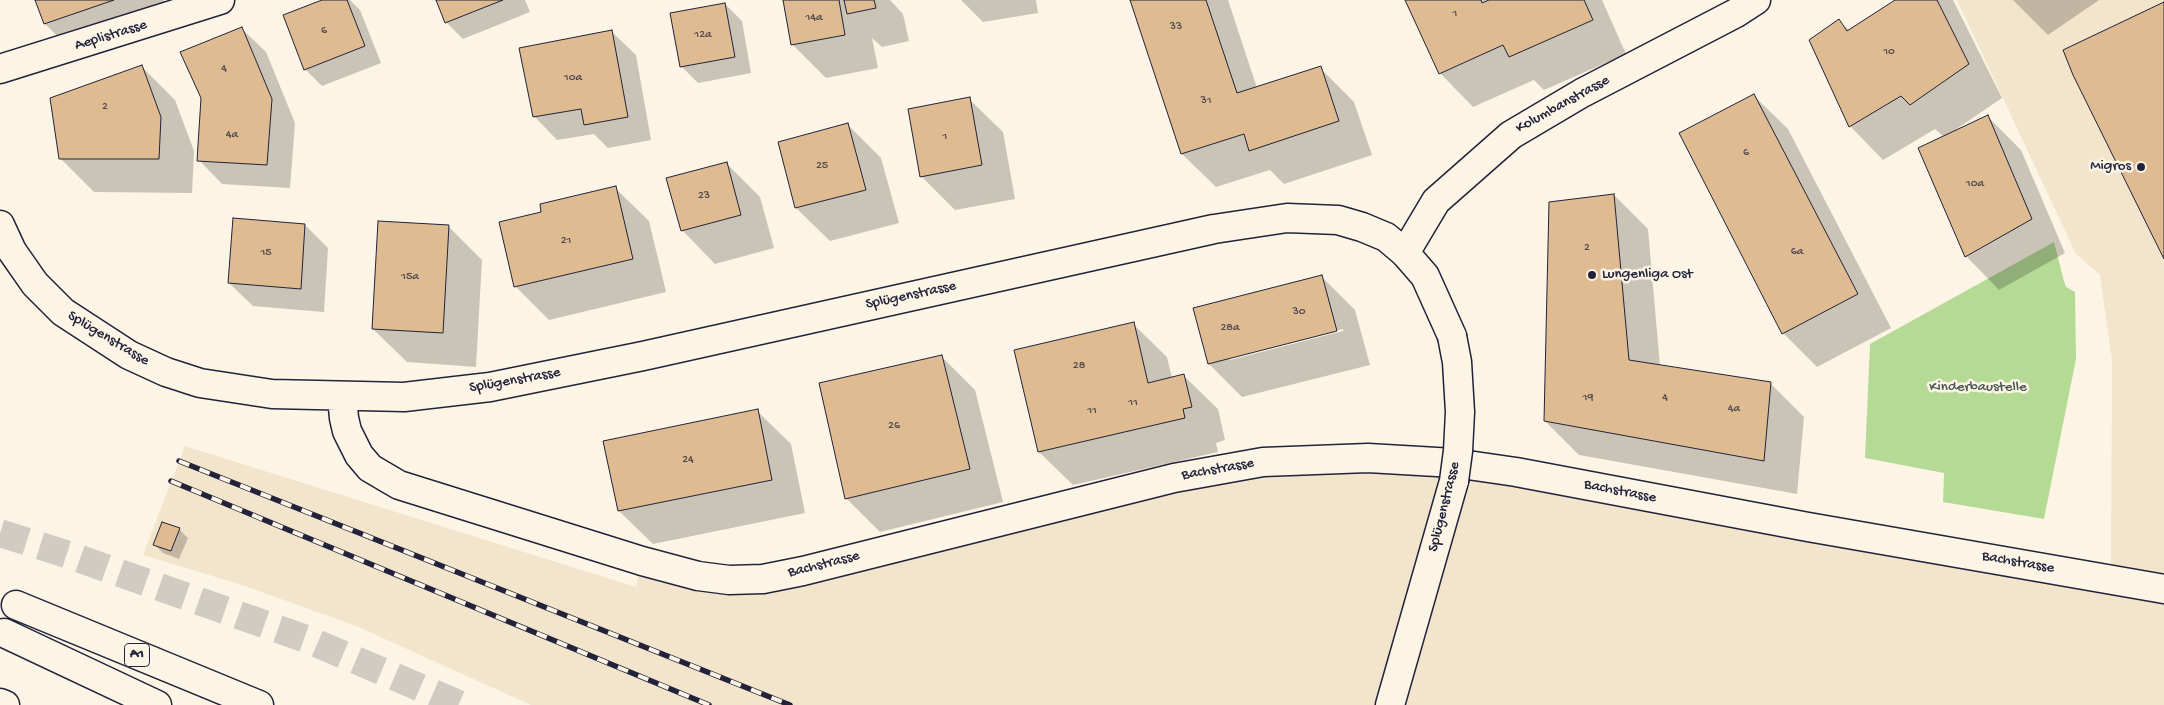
<!DOCTYPE html>
<html>
<head>
<meta charset="utf-8">
<style>
  body { margin:0 }
  canvas { display:block; background:#fcf5e5 }
</style>
</head>
<body>
<canvas width="2164" height="705"></canvas>
<script>
const c = document.querySelector('canvas').getContext('2d');
c.lineJoin = 'round';
function paint(path, color) { c.fillStyle = color; c.fill(path, 'evenodd'); }
const shape = rows => new Path2D(rows.map(r => 'M' + r).join(''));
function strokePath(path, color, width, dash) { c.strokeStyle = color; c.lineWidth = width; c.lineCap = dash ? 'butt' : 'round'; c.setLineDash(dash || []); c.stroke(path); }
function label(font, color, halo, rows, align = 'center') {
  c.font = font + ' "Gochi Hand",sans-serif'; c.lineWidth = 5; c.setLineDash([]); c.textBaseline = 'middle'; c.strokeStyle = halo; c.fillStyle = color; for (const [text, x, y, turn = 0] of rows) {
    c.save(); c.translate(x, y); c.rotate((+turn || 0) * Math.PI / 180); c.textAlign = isNaN(turn) ? turn : align; if (halo) c.strokeText(text, 0, 0); c.fillText(text, 0, 0); c.restore();
  }
}
paint(shape([
  [1957,0,2164,0,2164,705,531,705,356,626,242,585,143,555,185,446,636,587,642,561,729,580,1079,502,1368,458,2111,579,2112,361,2100,275,2076,254]
]), '#f3e4cc');
paint(shape([
  [2054,242,2064,281,2066,287,2075,292,2076,359,2044,519,1943,502,1944,473,1865,458,1870,344]
]), '#b5da95');
paint(shape([
  [37,0,164,0,173,24,79,57,45,24],
  [325,0,350,0,360,10,381,63,322,86,305,69],
  [437,0,525,0,530,12,463,39,446,22],
  [784,0,890,0,903,14,909,41,882,47,872,38,878,68,826,78,793,45],
  [961,0,1036,0,1038,13,983,22],
  [1132,0,1228,0,1257,88,1320,68,1354,102,1372,155,1284,184,1270,170,1216,187,1182,154],
  [1407,0,1602,0,1626,54,1544,90,1534,80,1473,107,1440,73],
  [1898,0,1953,0,2002,98,1955,130,1988,117,2021,150,2065,253,1999,290,1966,256,1944,137,1935,129,1883,160,1850,126,1839,21,1850,31],
  [2013,0,2099,0,2048,35],
  [725,4,742,21,751,73,698,83,681,66],
  [242,29,266,52,295,123,290,188,222,184,199,160],
  [612,32,636,55,651,140,608,148,594,134,557,140,534,116],
  [141,66,175,100,194,151,192,193,94,192,60,158],
  [1754,96,1788,129,1891,328,1817,367,1783,333],
  [969,99,1003,132,1015,199,955,210,921,176],
  [848,125,881,158,899,223,830,241,796,208,779,143],
  [726,163,760,197,774,248,715,264,682,230],
  [615,188,649,221,666,292,549,320,515,286,543,213],
  [1614,195,1648,229,1660,366,1770,383,1804,417,1797,494,1579,455,1545,421],
  [305,225,328,248,324,312,253,306,229,283],
  [448,226,482,260,476,367,407,362,373,329],
  [1322,277,1355,310,1370,365,1242,397,1209,364],
  [1343,329,1343,331,1230,360,1230,357],
  [1133,324,1167,357,1172,378,1184,376,1218,409,1225,440,1216,443,1218,452,1073,485,1039,452],
  [941,356,975,390,1003,502,880,532,846,498],
  [757,411,791,444,805,513,653,544,619,511],
  [179,529,188,538,179,559,163,553,155,545]
]), '#0003');
const building = shape([
  [35,0,114,0,44,24,35,0],
  [322,0,347,0,365,46,304,70,283,15,322,0],
  [436,0,503,0,445,23,436,0],
  [783,0,839,0,845,35,791,45,783,0],
  [844,0,874,0,876,8,847,14,844,0],
  [1130,0,1206,0,1237,93,1321,66,1339,121,1249,151,1244,134,1181,154,1130,0],
  [1405,0,1481,0,1482,3,1489,0,1584,0,1593,20,1509,57,1503,45,1439,74,1405,0],
  [1895,0,1937,0,1969,64,1910,105,1901,96,1849,127,1809,40,1839,19,1847,31,1895,0],
  [2164,2,2164,259,2073,75,2063,50,2164,2],
  [725,3,735,57,680,67,670,13,725,3],
  [242,27,272,99,267,165,197,161,201,98,180,52,242,27],
  [612,30,628,117,584,125,581,109,533,117,519,48,612,30],
  [142,65,161,117,159,159,59,159,50,98,142,65],
  [1754,94,1858,294,1782,334,1679,133,1754,94],
  [970,97,982,165,920,177,908,109,970,97],
  [1988,115,2032,219,1965,257,1918,148,1988,115],
  [848,123,866,190,795,208,778,142,848,123],
  [727,162,741,215,681,231,666,178,727,162],
  [616,186,633,259,514,287,499,222,541,212,540,204,616,186],
  [1614,194,1629,360,1771,382,1764,461,1544,421,1549,202,1614,194],
  [233,218,305,224,301,289,228,283,233,218],
  [378,221,449,225,443,333,372,329,378,221],
  [1322,275,1337,331,1208,364,1193,308,1322,275],
  [1134,322,1148,383,1184,374,1192,407,1183,409,1185,418,1038,452,1014,350,1134,322],
  [942,355,970,469,845,499,819,383,942,355],
  [758,409,772,480,618,511,603,441,758,409],
  [162,522,180,528,171,551,153,545,162,522]
]);
paint(building, '#debb90');
strokePath(building, '#22223b', 1);
strokePath(shape([
  [0,533,69,555,309,640,461,705]
]), '#d0cbc3', 28, [28, 14]);
const street = shape([
  [0,69,220,0],
  [1405,253,1436,201,1511,135,1582,93,1736,13,1756,0]
]);
const secondary = shape([
  [0,225,12,251,35,284,63,312,129,355,166,372,200,383,272,394,404,397,490,387,643,356,1214,229,1287,218,1338,220,1362,227,1386,237,1405,253,1425,276,1452,336],
  [342,396,344,418,347,431,359,455,370,468,399,485,642,561,698,576,729,580,763,579,803,571,1174,478,1263,462,1368,458,1454,463,1516,472,1808,527,2164,589],
  [1390,705,1454,481]
]);
const highway = shape([
  [16,605,259,705],
  [4,633,157,705],
  [0,703,5,705]
]);
strokePath(street, '#22223b', 31);
strokePath(secondary, '#22223b', 31);
strokePath(highway, '#22223b', 31);
strokePath(street, '#fcf5e5', 28);
strokePath(secondary, '#fcf5e5', 28);
strokePath(highway, '#fcf5e5', 28);
const rail = shape([
  [179,461,790,705],
  [171,481,709,705]
]);
strokePath(rail, '#22223b', 5.5);
strokePath(rail, '#fcf5e5', 4, [11]);
const secondaryBridge = shape([
  [1452,336,1457,362,1460,412,1458,451,1454,481]
]);
strokePath(secondaryBridge, '#22223b', 31, []);
strokePath(secondaryBridge, '#fcf5e5', 28);
for (const [x, y, r, color] of [
  [2141,167,5,"#22223b"],
  [1592,275,5,"#22223b"]
]) { const dot = new Path2D(); dot.arc(x, y, r, 0, 2 * Math.PI); c.fillStyle = color; c.fill(dot); strokePath(dot, '#fcf5e5', 2); }
label('12px', '#514850', null, [
  ["1",1455,14],
  ["14a",814,18],
  ["33",1176,27],
  ["6",324,31],
  ["12a",703,35],
  ["10",1889,52],
  ["4",224,69],
  ["10a",573,78],
  ["31",1206,101],
  ["2",105,107],
  ["4a",232,135],
  ["1",945,137],
  ["6",1746,153],
  ["25",822,166],
  ["10a",1975,184],
  ["23",704,196],
  ["21",566,241],
  ["2",1587,248],
  ["6a",1797,252],
  ["15",266,253],
  ["15a",410,277],
  ["30",1299,312],
  ["28a",1230,328],
  ["28",1079,366],
  ["19",1588,398],
  ["4",1665,398],
  ["11",1133,403],
  ["4a",1734,409],
  ["11",1092,411],
  ["26",894,426],
  ["24",688,460]
]);
for (const [x, y, w] of [
  [137,655,25]
]) { const box = new Path2D(); box.roundRect(x - w / 2, y - 11.5, w, 23, 4); c.fillStyle = '#fcf5e5'; c.fill(box); strokePath(box, '#22223b', 1); }
label('bold 14px', '#22223b', null, [
  ["A1",137,655]
]);
label('15px', '#22223b', '#fcf5e5', [
  ["Aeplistrasse",111,36,-17],
  ["Kolumbanstrasse",1563,105,-29],
  ["Splügenstrasse",911,296,-12],
  ["Splügenstrasse",108,339,31],
  ["Splügenstrasse",515,381,-10],
  ["Bachstrasse",1218,470,-10],
  ["Bachstrasse",1620,492,11],
  ["Splügenstrasse",1445,507,-76],
  ["Bachstrasse",2018,563,10],
  ["Bachstrasse",824,565,-14]
]);
label('15px', '#22223b', '#fcf5e5', [
  ["Migros",2131,167],
  ["Lungenliga Ost",1602,275,"left"]
], 'right');
label('15px', '#4e5956', '#fcf5e5', [
  ["Kinderbaustelle",1978,388]
]);
</script>
</body>
</html>
